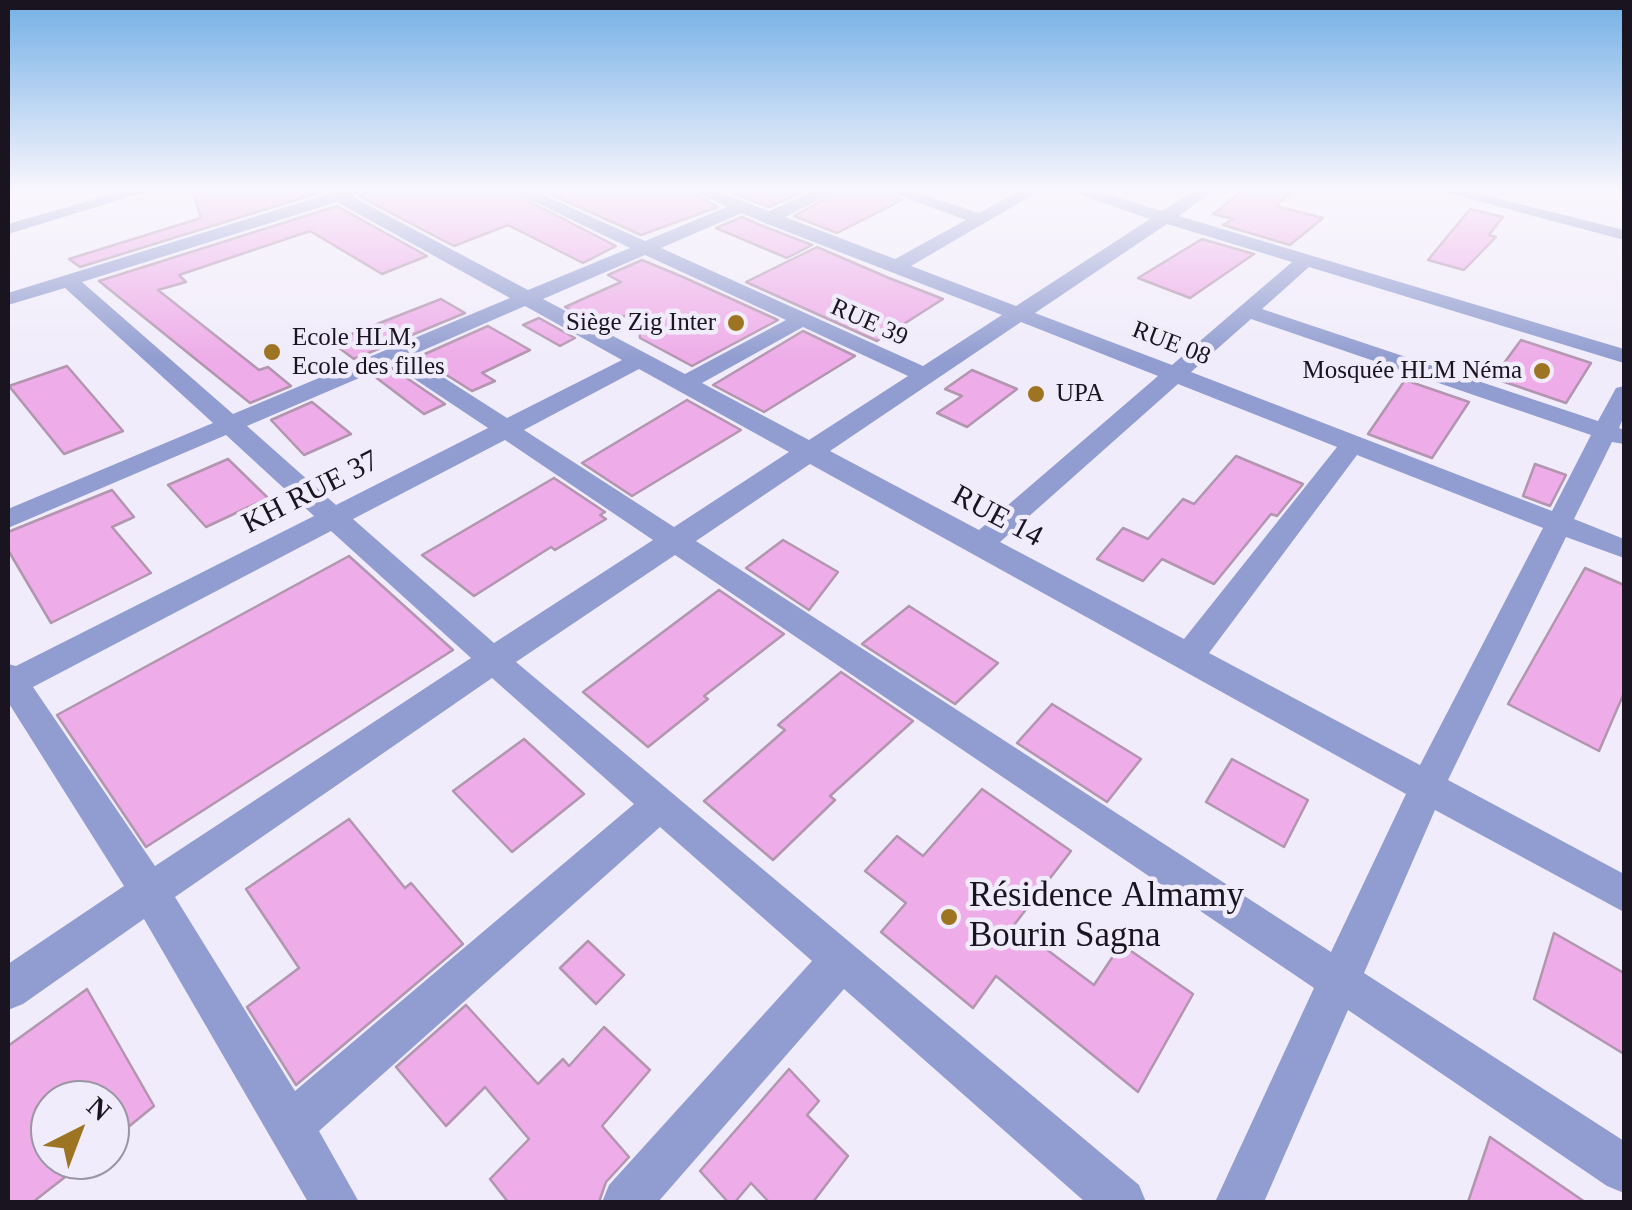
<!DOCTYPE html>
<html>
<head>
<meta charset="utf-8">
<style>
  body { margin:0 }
  #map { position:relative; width:1632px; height:1210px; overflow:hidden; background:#f1ecfb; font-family:"Times New Roman",serif }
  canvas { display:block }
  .frame { position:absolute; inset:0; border:10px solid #191420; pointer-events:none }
  .north { position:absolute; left:30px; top:1080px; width:100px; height:100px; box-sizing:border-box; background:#f1ecfb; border:2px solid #9b96a3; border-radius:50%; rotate:42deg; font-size:28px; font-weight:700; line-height:40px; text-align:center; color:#191420 }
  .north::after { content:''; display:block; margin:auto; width:35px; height:45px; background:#9d7522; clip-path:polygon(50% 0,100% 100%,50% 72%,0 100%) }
</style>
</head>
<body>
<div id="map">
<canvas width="1632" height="1210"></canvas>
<div class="frame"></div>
<div class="north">N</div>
</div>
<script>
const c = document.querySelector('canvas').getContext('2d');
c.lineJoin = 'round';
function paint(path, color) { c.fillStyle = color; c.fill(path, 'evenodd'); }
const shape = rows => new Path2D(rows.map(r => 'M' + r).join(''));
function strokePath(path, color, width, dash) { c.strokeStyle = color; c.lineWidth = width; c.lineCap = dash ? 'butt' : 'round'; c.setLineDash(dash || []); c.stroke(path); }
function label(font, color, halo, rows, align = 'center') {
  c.font = font + ' "Times New Roman",serif'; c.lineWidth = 9; c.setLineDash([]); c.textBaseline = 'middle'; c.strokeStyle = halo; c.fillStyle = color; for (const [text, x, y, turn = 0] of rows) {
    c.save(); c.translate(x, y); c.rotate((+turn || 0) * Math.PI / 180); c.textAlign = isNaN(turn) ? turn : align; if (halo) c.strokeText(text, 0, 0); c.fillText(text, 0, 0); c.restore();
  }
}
const building = shape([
  [192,190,328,190,80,267,69,259,201,218,192,190],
  [367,190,507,190,616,246,583,263,508,225,454,246,360,197,367,190],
  [541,190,688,190,718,207,641,235,541,190],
  [724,190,807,190,769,207,724,190],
  [841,190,880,190,902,200,837,233,794,216,841,190],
  [1244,190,1293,190,1276,206,1323,218,1290,245,1223,225,1233,219,1213,214,1244,190],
  [337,206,427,256,382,274,310,231,179,275,186,282,158,290,259,370,268,367,291,386,250,403,99,281,337,206],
  [1470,209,1503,217,1489,235,1496,237,1464,270,1428,260,1470,209],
  [742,217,760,225,812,245,787,258,716,228,742,217],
  [1202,239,1254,254,1190,298,1138,278,1202,239],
  [817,247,889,278,943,299,877,341,746,282,817,247],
  [642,260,683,277,778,320,692,366,640,338,638,311,601,325,565,307,621,282,608,275,642,260],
  [441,299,465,313,354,359,331,342,441,299],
  [539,318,575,338,560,346,523,325,539,318],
  [488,326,530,350,482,373,495,381,472,391,418,357,488,326],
  [803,331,855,356,764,412,713,385,803,331],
  [1521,340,1591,363,1566,403,1493,378,1521,340],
  [67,366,123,431,64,454,9,386,67,366],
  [392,368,445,404,424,414,374,376,392,368],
  [972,370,1017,389,967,427,937,413,962,396,945,389,972,370],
  [1405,380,1469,402,1432,458,1368,434,1405,380],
  [687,400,741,430,632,496,582,463,687,400],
  [312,402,351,434,304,455,271,420,312,402],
  [1236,456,1303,484,1277,516,1271,514,1214,584,1162,559,1143,581,1097,559,1123,528,1148,539,1183,499,1194,504,1236,456],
  [228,459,268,498,206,527,168,485,228,459],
  [1535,464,1566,475,1550,506,1523,496,1535,464],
  [554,478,605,512,600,515,606,519,555,550,551,547,474,596,422,555,554,478],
  [112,490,134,517,112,527,151,573,51,623,8,550,8,532,112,490],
  [783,540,838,572,809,610,746,568,783,540],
  [349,556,453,650,146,847,57,715,349,556],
  [1585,568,1624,585,1624,693,1599,751,1508,704,1585,568],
  [719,590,784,634,704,696,708,699,648,747,583,692,719,590],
  [909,606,998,663,955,704,862,644,909,606],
  [841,672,913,721,830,796,835,800,773,860,704,801,785,730,778,725,841,672],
  [1052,704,1141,759,1107,802,1017,743,1052,704],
  [524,739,584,794,512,852,453,791,524,739],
  [1232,759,1308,800,1284,847,1206,802,1232,759],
  [982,789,1071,851,1014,925,1094,985,1121,944,1193,994,1138,1092,996,976,973,1008,881,932,906,903,865,871,897,836,923,856,982,789],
  [349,819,405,888,411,883,463,944,296,1085,247,1007,299,968,246,889,349,819],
  [1554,933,1624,973,1624,1054,1534,999,1554,933],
  [588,941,624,975,596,1004,560,968,588,941],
  [87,989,154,1106,110,1142,110,1100,50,1100,50,1160,87,1160,33,1202,8,1202,8,1046,87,989],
  [466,1005,538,1084,563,1059,569,1066,604,1027,650,1070,602,1126,629,1157,606,1182,599,1202,508,1202,490,1179,529,1139,485,1087,446,1126,396,1067,466,1005],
  [789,1069,819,1101,807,1115,848,1156,813,1202,769,1202,751,1183,735,1202,728,1202,700,1171,789,1069],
  [1490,1137,1585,1202,1468,1202,1490,1137]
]);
paint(building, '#eeace8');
strokePath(building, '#b295af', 2.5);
paint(shape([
  [126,190,152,190,8,234,8,224,126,190],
  [341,190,363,190,353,197,528,290,630,248,510,190,532,190,645,241,727,207,691,190,714,190,769,211,816,190,838,190,785,217,895,259,966,220,884,190,909,190,979,213,1021,190,1041,190,911,266,1016,306,1150,219,1066,190,1092,190,1162,211,1195,190,1214,190,1179,216,1624,349,1624,363,1309,267,1262,309,1598,421,1616,388,1624,386,1624,416,1619,428,1624,430,1624,444,1612,442,1574,519,1624,539,1624,558,1566,537,1448,780,1624,874,1624,912,1435,810,1364,973,1624,1141,1624,1193,1607,1186,1348,1010,1264,1202,1215,1202,1314,988,675,555,516,662,1139,1185,1146,1202,1085,1202,844,989,658,1202,602,1202,609,1185,812,961,660,827,319,1131,359,1202,308,1202,144,919,23,1004,8,1010,8,964,124,886,8,702,8,664,16,666,314,516,226,435,8,528,8,509,213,423,65,288,8,305,8,293,341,190],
  [337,202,510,298,233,414,82,282,337,202],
  [742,213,762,222,1002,315,923,366,661,248,742,213],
  [1167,224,1292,262,1172,365,1035,313,1167,224],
  [645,255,786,320,685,374,543,299,645,255],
  [525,306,622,360,507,418,410,356,525,306],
  [1251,319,1591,435,1552,511,1191,372,1251,319],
  [1021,322,1158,376,979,530,830,451,1021,322],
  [803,327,908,376,809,440,702,383,803,327],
  [392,364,488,428,336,505,247,426,392,364],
  [639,369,789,452,674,527,524,430,639,369],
  [1178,384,1337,447,1184,639,1000,542,1178,384],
  [505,440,653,540,494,643,353,519,505,440],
  [1357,455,1543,528,1420,765,1209,653,1357,455],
  [810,464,1406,794,1331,952,696,541,810,464],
  [331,531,471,658,155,866,33,687,331,531],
  [492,678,634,804,295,1091,175,897,492,678],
  [1436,190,1464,190,1624,230,1624,240,1436,190]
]), '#919dd0');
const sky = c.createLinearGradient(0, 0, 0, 359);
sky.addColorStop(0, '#74b0e6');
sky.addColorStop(0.53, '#f9f6fd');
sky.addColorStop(1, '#f9f6fd00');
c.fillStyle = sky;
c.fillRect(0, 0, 1632, 359);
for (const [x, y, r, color] of [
  [736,323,10,"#9d7522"],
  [272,352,10,"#9d7522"],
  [1542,371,10,"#9d7522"],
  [1036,394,10,"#9d7522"],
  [949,917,10,"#9d7522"]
]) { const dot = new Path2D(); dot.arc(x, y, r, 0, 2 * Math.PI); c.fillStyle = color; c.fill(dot); strokePath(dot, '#f1ecfb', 4); }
label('25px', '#191420', '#f1ecfb', [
  ["Siège Zig Inter",716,323],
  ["Ecole HLM,",292,338,"left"],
  ["Ecole des filles",292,367,"left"],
  ["Mosquée HLM Néma",1522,371],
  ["UPA",1056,394,"left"]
], 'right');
label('25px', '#191420', '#f1ecfb', [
  ["RUE 39",869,323,24],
  ["RUE 08",1171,344,21]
]);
label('30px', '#191420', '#f1ecfb', [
  ["KH RUE 37",311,493,-27],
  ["RUE 14",997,517,28]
]);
label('35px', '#191420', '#f1ecfb', [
  ["Résidence Almamy",969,897],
  ["Bourin Sagna",969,937]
], 'left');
</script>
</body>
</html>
